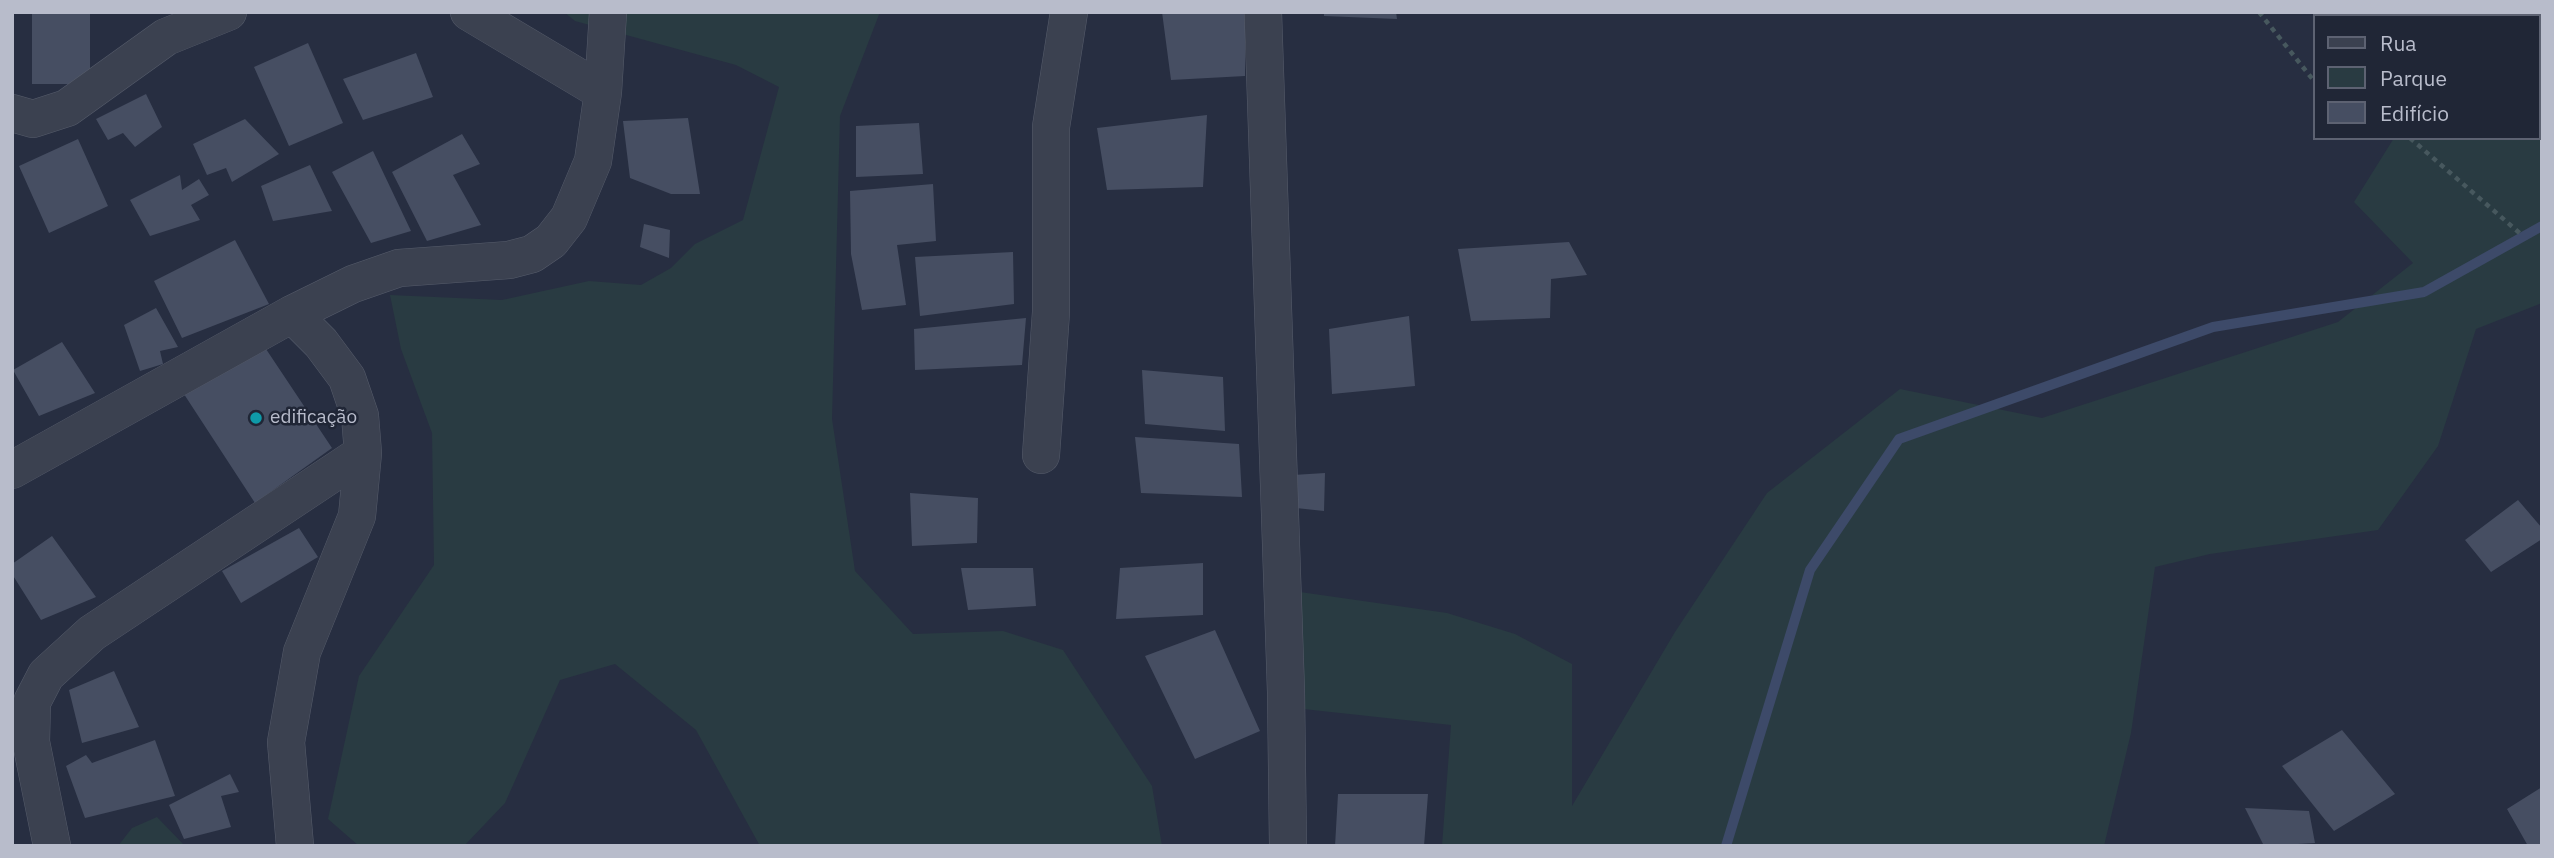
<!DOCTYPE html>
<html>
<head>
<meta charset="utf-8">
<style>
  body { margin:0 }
  #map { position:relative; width:2554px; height:858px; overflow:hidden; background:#272e41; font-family:"IBM Plex Sans",sans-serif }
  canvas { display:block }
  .frame { position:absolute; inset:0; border:14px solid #b8bccb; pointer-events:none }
  .legend { position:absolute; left:2313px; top:14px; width:228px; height:126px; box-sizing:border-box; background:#202636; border:2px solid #5d6272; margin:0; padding:9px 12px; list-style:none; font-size:21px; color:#b8bccb }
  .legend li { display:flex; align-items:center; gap:14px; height:35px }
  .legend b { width:35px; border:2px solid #5d6272 }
</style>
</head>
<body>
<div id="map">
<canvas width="2554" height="858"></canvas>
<div class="frame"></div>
<ul class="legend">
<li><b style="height:9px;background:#3b4150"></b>Rua</li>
<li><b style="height:19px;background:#293b42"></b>Parque</li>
<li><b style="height:19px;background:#464e62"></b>Edifício</li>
</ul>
</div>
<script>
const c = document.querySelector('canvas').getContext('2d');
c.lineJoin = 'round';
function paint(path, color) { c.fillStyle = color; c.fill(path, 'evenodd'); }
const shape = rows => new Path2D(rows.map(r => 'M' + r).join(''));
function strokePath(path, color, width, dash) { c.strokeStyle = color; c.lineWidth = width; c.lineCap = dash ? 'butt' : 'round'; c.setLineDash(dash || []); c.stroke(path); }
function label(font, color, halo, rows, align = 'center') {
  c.font = font + ' "IBM Plex Sans",sans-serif'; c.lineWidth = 5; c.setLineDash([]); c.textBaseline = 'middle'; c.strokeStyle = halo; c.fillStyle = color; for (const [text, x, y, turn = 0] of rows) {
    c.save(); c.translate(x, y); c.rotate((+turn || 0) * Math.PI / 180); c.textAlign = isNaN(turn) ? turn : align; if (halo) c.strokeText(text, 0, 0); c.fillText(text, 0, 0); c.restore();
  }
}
paint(shape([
  [564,12,880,12,840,116,832,419,855,571,913,634,1003,631,1063,650,1152,786,1162,846,760,846,696,730,615,664,560,680,505,803,464,846,359,846,328,819,359,676,434,565,432,433,401,349,390,295,502,300,589,281,641,285,671,268,695,244,743,220,779,87,736,65,575,21],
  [2439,12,2542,12,2542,303,2476,329,2438,446,2378,530,2210,554,2155,567,2131,733,2104,846,1442,846,1451,725,1294,708,1286,590,1447,613,1515,634,1572,664,1572,806,1675,632,1767,493,1900,389,2042,418,2338,322,2413,263,2354,202,2394,138,2538,138,2538,16,2438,16],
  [157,817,185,846,118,846,132,828]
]), '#293b42');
strokePath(shape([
  [1726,846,1810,570,1899,439,2213,327,2424,292,2542,226]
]), '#3d4a69', 10);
paint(shape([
  [32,12,90,12,90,84,32,84],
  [1162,12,1245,12,1245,76,1171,80],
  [1324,12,1396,12,1397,19,1324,16],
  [308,43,343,123,289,146,254,67],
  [416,53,433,97,363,120,343,79],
  [146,94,162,127,135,147,123,133,108,140,96,119],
  [1207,115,1203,187,1107,190,1097,128],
  [688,118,700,194,671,194,630,178,623,121],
  [245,119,279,154,232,182,226,168,207,175,193,144],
  [919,123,923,174,856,177,856,126],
  [462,134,480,164,453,175,481,225,427,241,392,172],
  [78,139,108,206,49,233,19,166],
  [373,151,411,231,371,243,332,172],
  [310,165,332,211,273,221,261,186],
  [180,175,182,190,199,179,209,195,191,205,200,220,150,236,130,200],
  [933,184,936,241,897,245,906,305,862,310,851,254,850,191],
  [644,224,670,230,669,258,640,247],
  [235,240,269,304,182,338,154,281],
  [1569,242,1587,275,1551,279,1550,318,1471,321,1458,249],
  [1013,252,1014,304,920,316,915,257],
  [156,308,178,347,160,351,163,364,140,371,124,325],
  [1409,316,1415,386,1332,394,1329,329],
  [1026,318,1022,365,915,370,914,329],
  [62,342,95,393,39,416,13,370],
  [264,346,332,448,255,503,180,388],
  [1142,370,1223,377,1225,431,1145,424],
  [1135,437,1239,444,1242,497,1141,493],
  [1325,473,1324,511,1296,508,1293,475],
  [910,493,978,498,977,543,912,546],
  [2518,500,2542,528,2542,539,2491,572,2465,540],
  [299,528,318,557,241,603,222,571],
  [52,536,96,597,41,620,12,574,12,564],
  [1203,563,1203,615,1116,619,1120,568],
  [961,568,1033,568,1036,606,968,610],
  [1215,630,1260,731,1195,759,1145,656],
  [114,671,139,727,82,743,69,690],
  [2342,730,2395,794,2334,831,2282,766],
  [155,740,175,796,85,818,66,766,86,755,92,763],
  [230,774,239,792,221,796,231,827,184,839,169,805],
  [2542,787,2542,846,2528,846,2507,809],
  [1338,794,1428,794,1424,846,1335,846],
  [2245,808,2309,811,2315,843,2264,846]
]), '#464e62');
const minor = shape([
  [469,12,603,92],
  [1263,12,1286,692,1288,846],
  [12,113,33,119,67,108,166,37,228,12],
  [1041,455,1051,312,1051,127,1069,12],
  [12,470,292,314],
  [52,846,31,742,32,702,46,675,92,633,363,453],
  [295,846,286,742,302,652,357,516,363,453,360,416,347,378,321,343,292,314,353,284,399,268,509,260,532,254,551,241,569,218,593,161,603,92,608,12]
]);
strokePath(minor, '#565c6b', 38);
strokePath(shape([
  [2259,12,2314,81],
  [2410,138,2523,236]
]), '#47585e', 4.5, [5, 5]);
strokePath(minor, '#3b4150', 37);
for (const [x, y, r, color] of [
  [256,418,7,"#0f9aa8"]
]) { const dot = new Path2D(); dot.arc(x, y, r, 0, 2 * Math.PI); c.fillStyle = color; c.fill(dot); strokePath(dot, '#202636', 2.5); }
label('19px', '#b8bccb', '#202636', [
  ["edificação",270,418]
], 'left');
</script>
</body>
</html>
